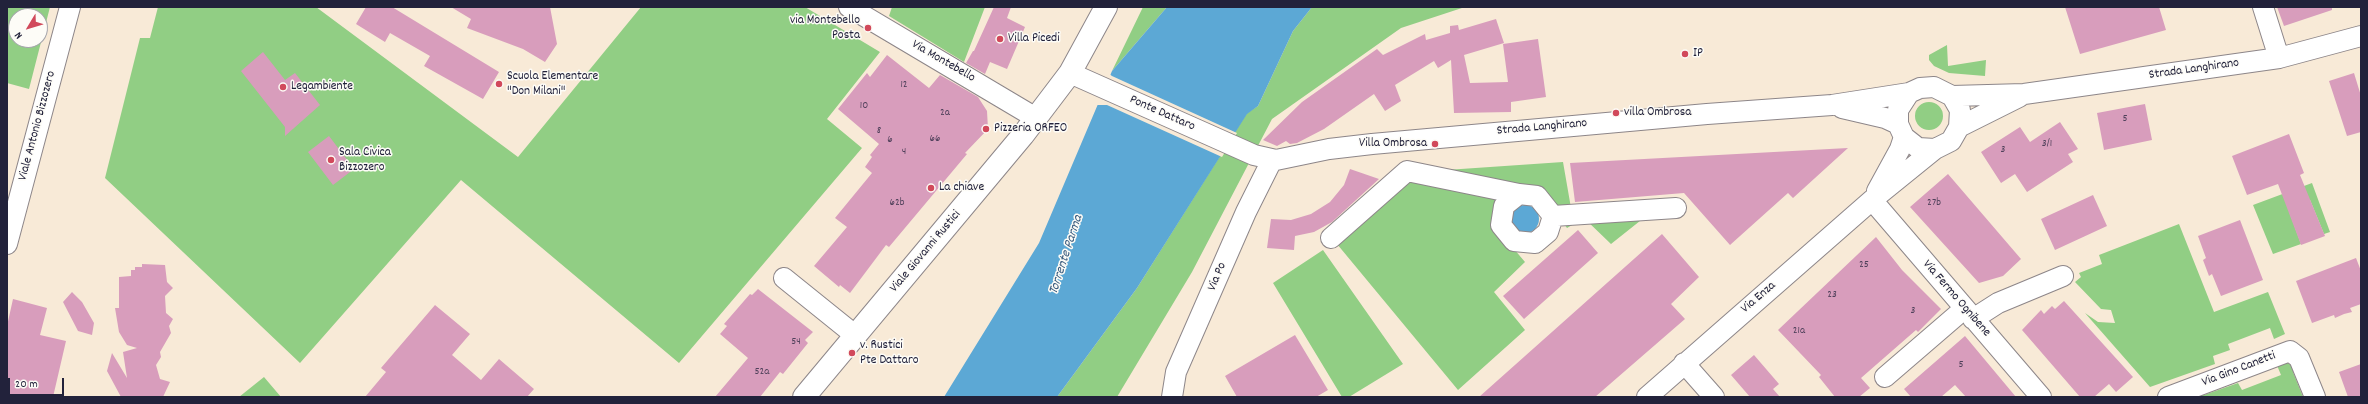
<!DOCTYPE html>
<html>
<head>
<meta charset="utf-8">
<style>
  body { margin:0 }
  #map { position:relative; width:2368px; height:404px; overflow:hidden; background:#f8ead7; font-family:Dekko,sans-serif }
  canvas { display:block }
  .frame { position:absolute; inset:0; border:8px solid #22223b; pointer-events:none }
  .north { position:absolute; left:8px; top:8px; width:40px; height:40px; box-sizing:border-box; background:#fdfcf7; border:1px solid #a5a5ac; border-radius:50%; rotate:232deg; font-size:11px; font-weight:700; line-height:16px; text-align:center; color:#22223b }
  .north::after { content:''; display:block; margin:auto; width:14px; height:18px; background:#d1495b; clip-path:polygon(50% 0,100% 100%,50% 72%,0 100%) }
  .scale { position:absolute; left:8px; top:378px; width:56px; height:18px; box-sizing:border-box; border:2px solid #22223b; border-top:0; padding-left:5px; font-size:12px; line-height:14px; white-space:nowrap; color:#22223b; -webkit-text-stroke:3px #fdfcf7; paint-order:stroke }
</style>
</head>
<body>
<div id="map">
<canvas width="2368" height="404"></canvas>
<div class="frame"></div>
<div class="north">N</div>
<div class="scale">20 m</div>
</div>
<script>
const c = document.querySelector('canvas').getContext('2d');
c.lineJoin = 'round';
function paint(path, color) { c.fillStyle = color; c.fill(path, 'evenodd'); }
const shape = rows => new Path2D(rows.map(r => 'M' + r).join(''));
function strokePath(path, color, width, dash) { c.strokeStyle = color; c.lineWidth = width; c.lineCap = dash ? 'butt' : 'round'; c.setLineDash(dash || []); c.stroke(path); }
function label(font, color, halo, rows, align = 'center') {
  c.font = font + ' Dekko,sans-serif'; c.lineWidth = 3; c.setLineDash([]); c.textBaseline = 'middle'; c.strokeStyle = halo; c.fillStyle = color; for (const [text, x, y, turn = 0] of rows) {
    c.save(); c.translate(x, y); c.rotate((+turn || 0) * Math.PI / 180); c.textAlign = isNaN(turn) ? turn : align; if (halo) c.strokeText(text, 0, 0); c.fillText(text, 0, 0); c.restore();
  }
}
paint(shape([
  [7,7,50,7,29,89,7,83],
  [16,16,40,16,40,40,16,40],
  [158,7,316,7,518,157,641,7,805,7,880,52,827,119,862,148,679,363,461,180,300,363,105,178,140,38,150,38],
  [892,7,985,7,964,62,889,16],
  [1143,7,1167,7,1112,71],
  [1312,7,1465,7,1401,28,1272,119,1192,272,1117,397,1057,397,1137,288,1247,113,1258,106,1293,31],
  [1947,45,1948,66,1986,60,1985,76,1949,73,1934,66,1929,60,1929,55],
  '1915 116a14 14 0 1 1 28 0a14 14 0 1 1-28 0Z',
  [1563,162,1571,208,1650,213,1611,244,1584,218,1567,228,1535,186,1505,192,1491,222,1525,262,1494,292,1525,330,1458,390,1337,244,1417,172],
  [2312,183,2330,232,2324,234,2310,200,2288,208,2301,244,2273,254,2253,205],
  [2179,224,2214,312,2268,292,2285,334,2274,339,2270,328,2228,344,2230,350,2213,356,2215,364,2150,387,2085,313,2098,322,2115,323,2111,310,2101,309,2075,282,2081,277,2079,273,2102,264,2099,255],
  [1323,250,1403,364,1349,397,1342,397,1273,283],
  [2287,362,2297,370,2293,372,2303,397,2184,397,2202,390,2204,395,2238,383,2242,390,2281,375,2276,363],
  [264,377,281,397,239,397]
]), '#91ce84');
paint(shape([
  [1167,7,1312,7,1293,31,1258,106,1247,114,1137,288,1057,397,944,397,1039,243,1112,71],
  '1511 219a14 14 0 1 1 28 0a14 14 0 1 1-28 0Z'
]), '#5ca8d5');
paint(shape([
  [1108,73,1112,76,1237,133,1222,157,1107,105,1095,105]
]), '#f8ead7');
paint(shape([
  [366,7,392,7,499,72,483,99,424,66,430,56,390,33,385,42,356,24],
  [451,7,550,7,557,44,545,62,523,49,467,28,471,19],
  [994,7,1011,7,1007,18,1025,27,1007,69,990,62,985,74,966,63,973,51,974,51],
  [2065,7,2159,7,2166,30,2080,54],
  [2277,7,2332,7,2332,10,2284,26],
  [1496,19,1504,43,1464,55,1470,83,1508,82,1503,44,1538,39,1546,97,1511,102,1511,112,1454,113,1451,60,1438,68,1434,61,1395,85,1401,101,1385,111,1374,94,1324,129,1297,143,1290,144,1286,141,1277,146,1263,140,1302,102,1377,49,1383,55,1425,34,1426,40,1450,33,1450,26,1458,25,1459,30],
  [263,52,285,80,295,73,320,105,285,136,285,127,241,71],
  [887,55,929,88,940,75,978,97,987,111,988,129,965,153,967,154,889,247,886,245,850,293,840,285,839,287,814,266,847,227,835,218,872,173,865,167,872,157,870,155,879,144,838,109,867,73,870,77],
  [2354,73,2361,96,2361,132,2347,136,2329,81],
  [2145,104,2152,140,2104,150,2097,113],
  [2060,122,2078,149,2068,154,2073,162,2027,192,2015,174,2001,183,1981,152,2020,127,2030,142],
  [2289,134,2304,173,2300,175,2325,236,2301,245,2278,184,2247,195,2232,156],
  [329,136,354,169,333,185,308,152],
  [1848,148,1793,198,1788,193,1730,245,1684,193,1575,202,1570,163],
  [1350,169,1379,179,1332,222,1314,232,1295,236,1294,250,1267,248,1271,219,1291,220,1311,214,1330,202,1344,185],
  [1948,174,2021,259,2003,276,1979,283,1910,207],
  [2093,195,2107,226,2055,250,2041,219],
  [2240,220,2263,280,2221,296,2212,274,2209,276,2203,260,2206,258,2198,236],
  [1578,230,1598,253,1524,319,1503,296],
  [1662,234,1699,277,1671,304,1685,319,1595,397,1479,397],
  [1876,237,1902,270,1941,309,1918,332,1916,330,1861,378,1870,388,1859,397,1835,397,1819,377,1821,375,1778,330],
  [2356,258,2361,271,2361,304,2350,308,2352,312,2344,314,2335,318,2334,315,2312,323,2296,281],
  [142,264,165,265,167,282,173,288,165,296,166,313,173,319,169,326,171,333,160,352,161,357,156,365,160,379,170,382,163,397,121,397,107,371,112,353,127,378,123,352,137,348,127,345,119,332,115,308,119,308,119,277,131,276,131,270,135,270,135,267,142,267],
  [758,289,813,332,805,340,808,343,783,374,780,372,760,397,715,397,748,358,720,334,727,326,724,324,750,294,752,295],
  [72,292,82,302,94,323,92,335,78,331,63,302],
  [13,299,47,308,40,335,66,341,53,397,7,397,7,326],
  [2064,301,2133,377,2116,392,2109,384,2094,397,2080,397,2022,330,2041,310,2044,314,2052,306,2055,309],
  [435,305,470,334,452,355,481,380,499,359,534,389,527,397,365,397,386,372,381,368],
  [1295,335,1328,390,1316,397,1237,397,1225,376],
  [1965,336,2016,397,1966,397,1955,385,1941,397,1911,397,1904,389],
  [1754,355,1779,384,1773,389,1780,397,1750,397,1731,375],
  [2361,364,2361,397,2348,397,2339,372]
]), '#d89dbc');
const minor = shape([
  [849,7,1036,118],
  [2263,7,2279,58],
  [1070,73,1254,155,1276,160,1329,149,1372,144,1707,114,1832,105,1909,93,1920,88,1934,87,1952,96,2024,94,2279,58,2361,36],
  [1909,93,1898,110,1898,124,1904,137,1918,148,1935,149,1951,141,1959,127,1960,110,1952,96],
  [1842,108,1885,118,1898,124],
  [1959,127,2019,97],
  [1877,191,1900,149,1904,137],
  [1872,200,2041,397],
  [1553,216,1537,196,1519,194,1504,206,1501,225,1514,241,1535,243,1548,232,1553,216,1676,208],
  [1331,238,1407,171,1519,194],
  [7,244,70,7],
  [784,278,856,336],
  [1973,319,1998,303,2063,276],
  [1684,363,1714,397],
  [1885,377,1964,309],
  [1172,397,1176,372,1246,212,1272,160],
  [1647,397,1872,200,1935,149],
  [2168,397,2290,351,2299,358,2315,397]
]);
const major = shape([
  [804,397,1023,135,1070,73,1106,7]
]);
strokePath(minor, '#8d8689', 22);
strokePath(major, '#8d8689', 24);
strokePath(minor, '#fff', 20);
strokePath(major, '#fff', 22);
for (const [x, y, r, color] of [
  [868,28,4,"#d1495b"],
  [1000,39,4,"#d1495b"],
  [1685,54,4,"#d1495b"],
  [499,84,4,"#d1495b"],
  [283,87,4,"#d1495b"],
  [1616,113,4,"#d1495b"],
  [986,129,4,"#d1495b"],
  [1435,144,4,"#d1495b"],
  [331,160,4,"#d1495b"],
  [931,188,4,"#d1495b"],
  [852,353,4,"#d1495b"]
]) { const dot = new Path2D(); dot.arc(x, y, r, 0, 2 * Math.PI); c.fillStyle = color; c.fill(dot); strokePath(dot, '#fdfcf7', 1.5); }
label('11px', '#50415b', null, [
  ["12",904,85],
  ["10",864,106],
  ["2a",945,113],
  ["5",2125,119],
  ["8",879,131],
  ["66",935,139],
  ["6",890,140],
  ["3/1",2047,144],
  ["3",2003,150],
  ["4",904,152],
  ["62b",897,203],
  ["27b",1934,203],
  ["25",1864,265],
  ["23",1832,295],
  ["3",1913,311],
  ["21a",1799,331],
  ["54",796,342],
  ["5",1961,365],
  ["52a",762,372]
]);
label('13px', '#22223b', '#fdfcf7', [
  ["via Montebello",860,21,"right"],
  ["Posta",860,36,"right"],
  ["Villa Picedi",1008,39],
  ["IP",1693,54],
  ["Scuola Elementare",507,77],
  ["\"Don Milani\"",507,92],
  ["Legambiente",291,87],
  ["villa Ombrosa",1624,113],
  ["Pizzeria ORFEO",994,129],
  ["Villa Ombrosa",1427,144,"right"],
  ["Sala Civica",339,153],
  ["Bizzozero",339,168],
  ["La chiave",939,188],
  ["v. Rustici",860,346],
  ["Pte Dattaro",860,361]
], 'left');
label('13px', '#22223b', '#fdfcf7', [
  ["Via Montebello",943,62,30],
  ["Strada Langhirano",2194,70,-8],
  ["Ponte Dattaro",1162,114,24],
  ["Viale Antonio Bizzozero",38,126,-75],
  ["Strada Langhirano",1542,128,-5],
  ["Viale Giovanni Rustici",926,252,-50],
  ["Via Po",1218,277,-67],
  ["Via Enza",1759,298,-41],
  ["Via Fermo Ognibene",1956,299,49],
  ["Via Gino Canetti",2239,370,-21]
]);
label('italic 14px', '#3c5e80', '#fdfcf7', [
  ["Torrente Parma",1067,255,-72]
]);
</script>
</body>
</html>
